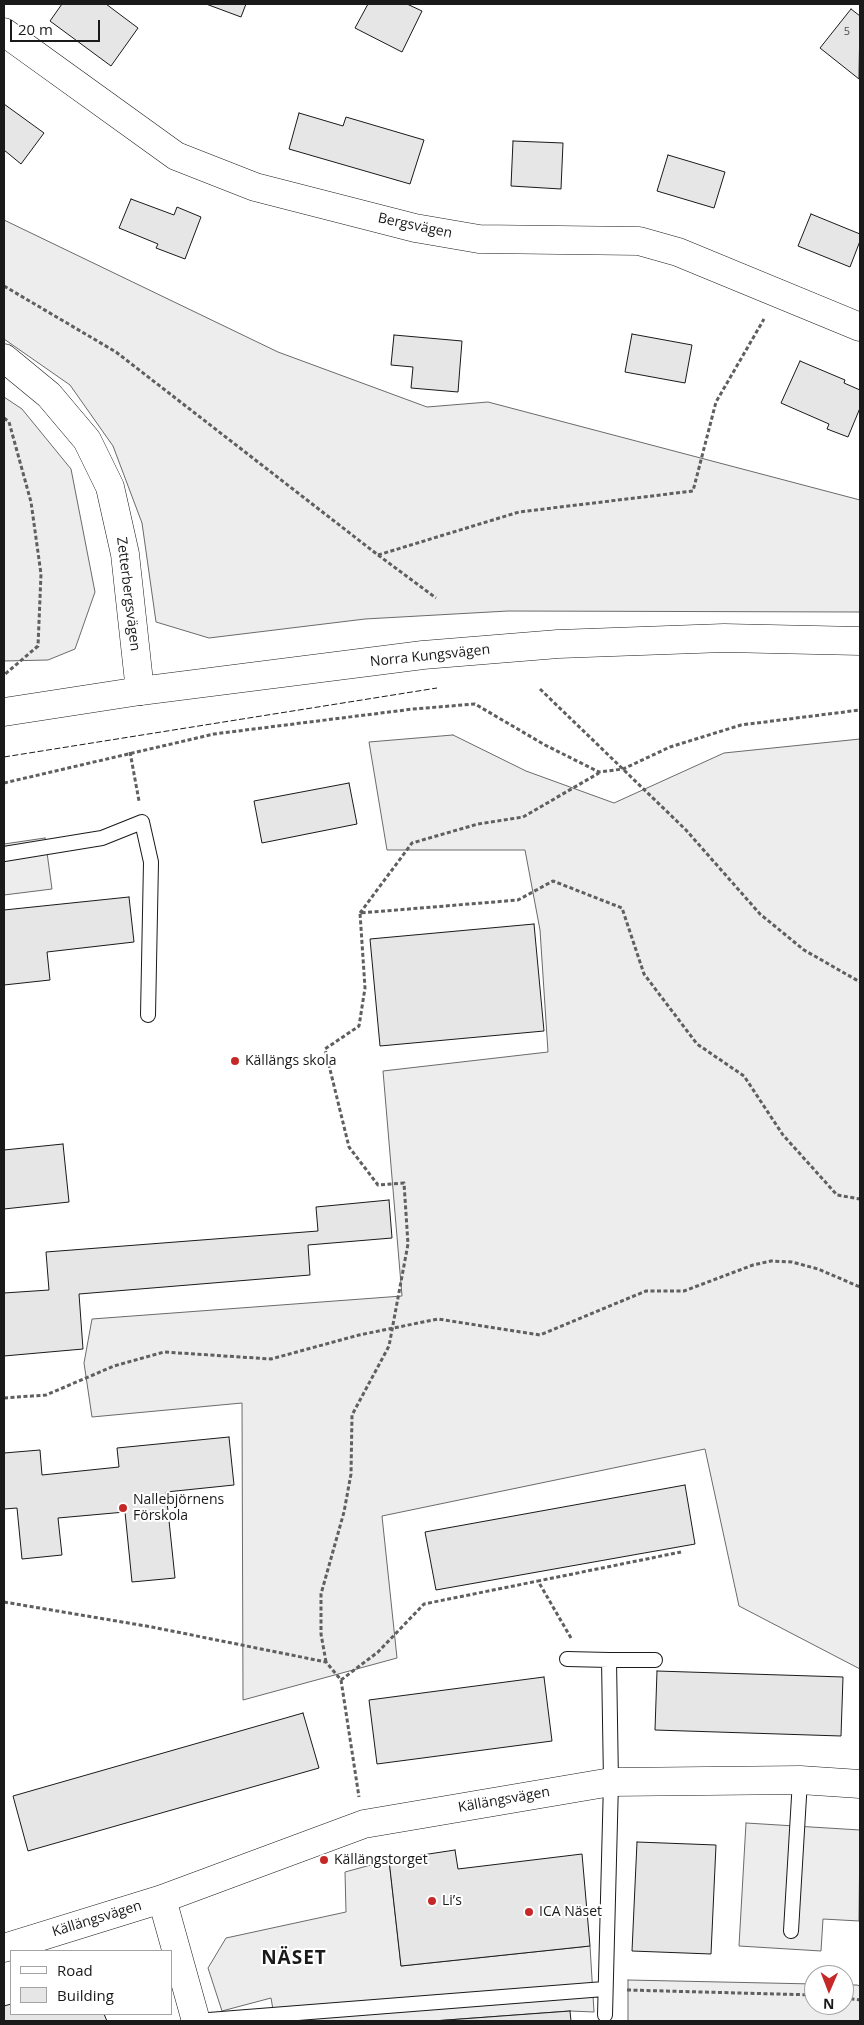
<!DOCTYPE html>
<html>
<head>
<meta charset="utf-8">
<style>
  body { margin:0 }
  #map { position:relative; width:864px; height:2025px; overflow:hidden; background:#fff; font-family:"Open Sans",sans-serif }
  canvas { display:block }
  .frame { position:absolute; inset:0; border:5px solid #1a1a1a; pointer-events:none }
  .legend { position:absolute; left:10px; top:1950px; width:162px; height:65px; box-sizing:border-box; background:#fff; border:1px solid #a3a3a3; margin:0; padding:6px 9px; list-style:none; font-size:15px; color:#1a1a1a }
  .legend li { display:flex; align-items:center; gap:10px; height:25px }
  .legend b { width:25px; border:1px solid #a3a3a3 }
  .north { position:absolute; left:804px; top:1965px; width:50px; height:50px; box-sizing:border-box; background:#fff; border:1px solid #a3a3a3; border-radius:50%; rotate:181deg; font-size:14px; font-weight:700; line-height:20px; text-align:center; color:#1a1a1a }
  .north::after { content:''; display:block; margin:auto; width:18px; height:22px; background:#c62828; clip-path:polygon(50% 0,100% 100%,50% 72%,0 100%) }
  .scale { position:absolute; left:10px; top:20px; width:90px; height:22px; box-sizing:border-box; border:2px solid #1a1a1a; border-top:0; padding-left:6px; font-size:15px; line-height:18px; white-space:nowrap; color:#1a1a1a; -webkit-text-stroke:4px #fff; paint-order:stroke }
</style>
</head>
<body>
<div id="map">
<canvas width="864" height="2025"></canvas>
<div class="frame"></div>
<ul class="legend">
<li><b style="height:6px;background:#fff"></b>Road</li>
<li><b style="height:14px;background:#e6e6e6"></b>Building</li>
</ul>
<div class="north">N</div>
<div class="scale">20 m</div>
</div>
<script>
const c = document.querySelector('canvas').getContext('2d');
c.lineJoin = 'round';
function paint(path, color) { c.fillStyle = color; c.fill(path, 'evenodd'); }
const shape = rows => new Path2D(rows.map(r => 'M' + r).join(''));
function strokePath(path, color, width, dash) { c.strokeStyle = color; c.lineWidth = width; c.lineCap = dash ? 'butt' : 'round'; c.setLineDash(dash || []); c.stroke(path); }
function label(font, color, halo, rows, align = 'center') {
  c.font = font + ' "Open Sans",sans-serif'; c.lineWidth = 4; c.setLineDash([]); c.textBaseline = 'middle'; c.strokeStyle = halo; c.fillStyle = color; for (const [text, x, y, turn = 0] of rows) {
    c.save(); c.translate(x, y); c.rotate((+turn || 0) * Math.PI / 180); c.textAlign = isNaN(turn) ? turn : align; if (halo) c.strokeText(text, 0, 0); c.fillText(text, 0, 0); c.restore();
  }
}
const built = shape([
  [4,220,278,352,427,407,488,402,860,500,860,612,508,611,365,619,209,638,156,622,142,523,113,446,70,385,4,339,4,220],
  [4,397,22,409,71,469,95,592,75,649,48,660,4,661,4,397],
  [453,735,526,771,614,803,724,753,860,739,860,1669,739,1606,705,1449,382,1516,397,1658,243,1700,242,1403,92,1417,84,1363,92,1319,402,1296,383,1071,548,1052,540,930,525,850,387,850,369,742,453,735],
  [45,838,52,889,4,895,4,844,45,838],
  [746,1823,860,1830,859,1921,823,1919,821,1951,739,1946,746,1823],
  [389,1860,401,1966,590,1946,594,2012,570,2011,433,2021,275,2021,271,1998,222,2011,208,1968,226,1938,346,1912,345,1872,389,1860],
  [628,1980,814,1984,814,2005,844,2005,844,1985,857,1985,860,1986,860,2021,628,2021,628,1980]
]);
paint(built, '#ededed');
strokePath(built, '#6a6a6a', 1);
const building = shape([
  [62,4,106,4,138,28,111,66,50,21,62,4],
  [206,4,246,4,241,17,206,4],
  [368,4,407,4,422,11,402,52,355,28,368,4],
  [851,9,860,16,859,79,820,48,851,9],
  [4,104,44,133,21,164,4,150,4,104],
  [299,113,343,126,346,117,424,140,410,184,289,149,299,113],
  [513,141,563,143,561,189,511,186,513,141],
  [668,155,725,172,714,208,657,191,668,155],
  [131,199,174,215,177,207,201,217,185,259,156,248,158,244,119,228,131,199],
  [811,214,860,234,860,241,850,267,798,246,811,214],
  [632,334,692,345,685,383,625,372,632,334],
  [394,335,462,341,458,392,411,388,413,367,391,365,394,335],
  [800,361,845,380,844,383,860,390,860,408,848,437,827,429,829,424,781,403,800,361],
  [349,783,357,824,262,843,254,801,349,783],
  [129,897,134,942,47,952,50,980,4,985,4,910,129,897],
  [534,924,544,1031,380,1046,370,939,534,924],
  [63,1144,69,1202,4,1209,4,1150,63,1144],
  [389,1200,392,1238,308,1245,310,1275,79,1294,83,1349,4,1356,4,1293,49,1290,46,1252,318,1231,316,1207,389,1200],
  [229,1437,234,1485,166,1492,175,1578,132,1582,125,1512,58,1518,62,1555,22,1559,17,1508,4,1509,4,1453,40,1450,42,1475,119,1467,117,1448,229,1437],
  [685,1485,695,1544,436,1590,425,1532,685,1485],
  [657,1671,843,1677,841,1736,655,1730,657,1671],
  [544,1677,552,1741,377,1764,369,1700,544,1677],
  [303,1713,319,1768,28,1851,13,1796,303,1713],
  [637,1842,716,1845,711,1954,632,1951,637,1842],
  [455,1850,458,1869,582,1854,590,1946,401,1966,389,1860,455,1850],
  [11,2004,11,2014,104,2014,107,2021,4,2021,4,2006,11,2004],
  [570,2011,571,2021,433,2021,570,2011]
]);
paint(building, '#e6e6e6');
strokePath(building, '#1a1a1a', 1);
const lane = shape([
  [4,854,102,838,142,822,151,862,148,1015],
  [567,1659,609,1660,611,1782,605,2015],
  [609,1660,655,1660],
  [791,1931,800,1780],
  [196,2021,604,1989]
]);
const street = shape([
  [4,32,176,156,255,187,415,228,479,239,639,241,678,252,860,327],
  [4,358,49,395,87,440,110,487,125,554,140,691],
  [162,1899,196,2021],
  [4,1948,162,1899,364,1824,611,1782,800,1780,860,1784]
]);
const secondary = shape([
  [4,712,140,691,423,655,558,644,724,638,860,641]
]);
strokePath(lane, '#1a1a1a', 16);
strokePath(street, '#1a1a1a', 29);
strokePath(secondary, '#1a1a1a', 29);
strokePath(shape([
  [4,286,116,352,378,555,436,598],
  [4,418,9,422,31,502,41,574,38,646,4,675],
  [378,555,519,512,693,491,716,402,764,319],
  [540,689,686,830,760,914,804,950,860,982],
  [130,752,139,801],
  [4,783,214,734,413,709,475,704,545,745,599,772,623,769,670,747,741,725,860,710],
  [360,913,412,843,478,824,523,817,599,773],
  [4,1398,46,1395,114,1366,164,1352,271,1359,359,1335,438,1319,540,1335,646,1291,684,1291,753,1265,771,1261,792,1262,818,1269,860,1287],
  [4,1602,152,1627,326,1662,341,1680,359,1797],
  [571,1638,538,1581,681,1552],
  [326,1662,321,1634,321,1594,344,1512,351,1474,352,1415,389,1346,408,1244,404,1183,378,1185,349,1147,325,1049,359,1026,365,988,360,913,518,900,553,881,622,908,644,974,697,1044,744,1076,783,1135,837,1195,860,1199],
  [341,1680,378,1652,424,1604,538,1581],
  [627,1990,814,1995],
  [844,1998,860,2000]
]), '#5f5f5f', 3, [4, 2.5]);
strokePath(lane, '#fff', 14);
strokePath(street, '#fff', 28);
strokePath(secondary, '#fff', 28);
strokePath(shape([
  [4,757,437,688]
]), '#1a1a1a', 1, [6, 2.5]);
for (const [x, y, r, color] of [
  [235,1061,5,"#c62828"],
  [123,1508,5,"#c62828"],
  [324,1860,5,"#c62828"],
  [432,1901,5,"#c62828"],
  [529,1912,5,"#c62828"]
]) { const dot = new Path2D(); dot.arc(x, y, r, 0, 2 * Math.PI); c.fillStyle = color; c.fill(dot); strokePath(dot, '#fff', 2); }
label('11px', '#4d4d4d', null, [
  ["5",847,32]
]);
label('14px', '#1a1a1a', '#fff', [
  ["Bergsvägen",415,226,12],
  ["Zetterbergsvägen",128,594,83],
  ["Norra Kungsvägen",430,656,-6],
  ["Källängsvägen",504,1800,-10],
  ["Källängsvägen",97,1919,-17]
]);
label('14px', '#1a1a1a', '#fff', [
  ["Källängs skola",245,1061],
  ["Nallebjörnens",133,1500],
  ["Förskola",133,1516],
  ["Källängstorget",334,1860],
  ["Li’s",442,1901],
  ["ICA Näset",539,1912]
], 'left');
c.letterSpacing = '1px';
label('bold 19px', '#1a1a1a', '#fff', [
  ["NÄSET",294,1959]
]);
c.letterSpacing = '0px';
</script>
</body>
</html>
